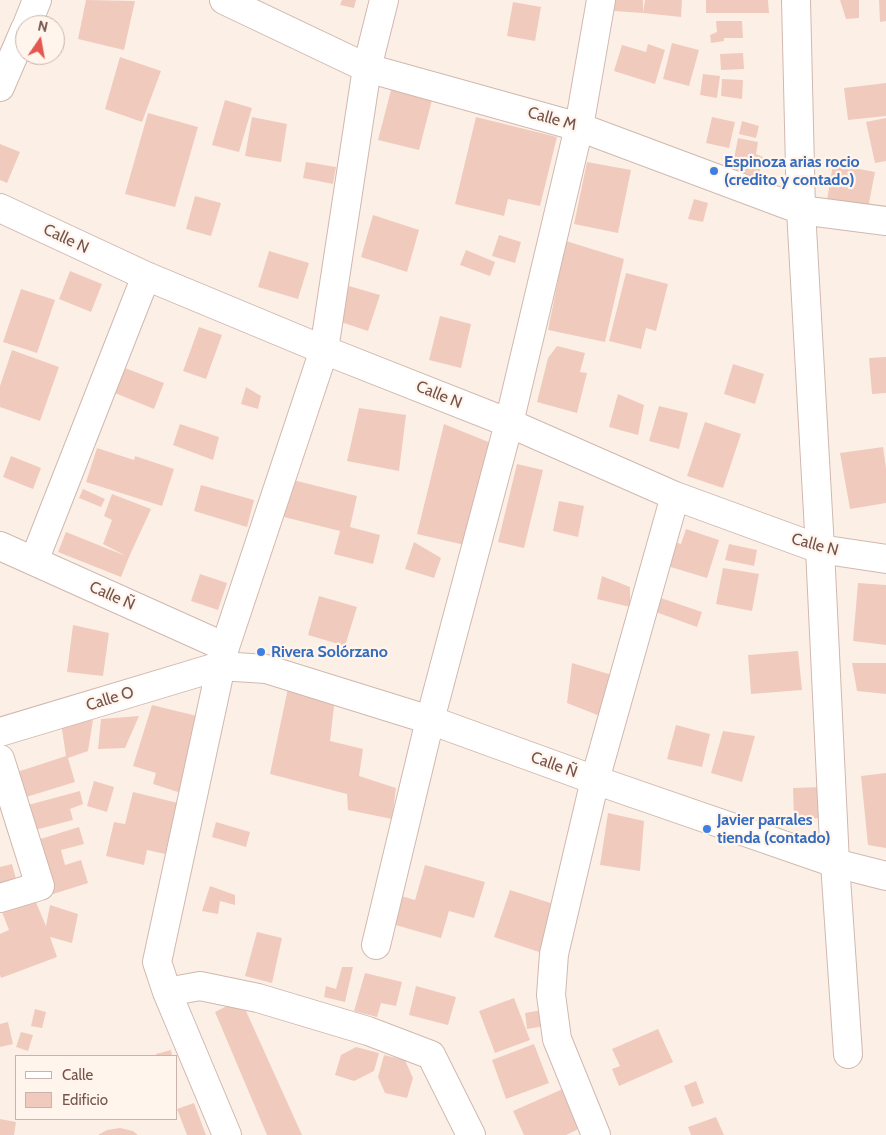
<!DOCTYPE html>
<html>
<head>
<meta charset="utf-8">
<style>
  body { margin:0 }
  #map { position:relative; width:886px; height:1135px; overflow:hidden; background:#fcf0e6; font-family:Cabin,sans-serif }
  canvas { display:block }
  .legend { position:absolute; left:15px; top:1055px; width:162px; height:65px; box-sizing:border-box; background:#fff5ed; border:1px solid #c8b4ac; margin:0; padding:6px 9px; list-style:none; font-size:15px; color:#75534b }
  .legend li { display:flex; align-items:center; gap:10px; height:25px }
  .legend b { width:25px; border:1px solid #c8b4ac }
  .north { position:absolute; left:15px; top:15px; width:50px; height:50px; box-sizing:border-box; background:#fff5ed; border:1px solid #c8b4ac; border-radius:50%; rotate:12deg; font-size:14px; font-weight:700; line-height:20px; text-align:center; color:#75534b }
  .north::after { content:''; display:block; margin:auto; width:18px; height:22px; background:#e3574e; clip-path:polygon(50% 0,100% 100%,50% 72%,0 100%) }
</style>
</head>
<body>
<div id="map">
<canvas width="886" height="1135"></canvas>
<ul class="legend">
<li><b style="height:6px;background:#fff"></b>Calle</li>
<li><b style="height:14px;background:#f1cabe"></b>Edificio</li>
</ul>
<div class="north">N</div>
</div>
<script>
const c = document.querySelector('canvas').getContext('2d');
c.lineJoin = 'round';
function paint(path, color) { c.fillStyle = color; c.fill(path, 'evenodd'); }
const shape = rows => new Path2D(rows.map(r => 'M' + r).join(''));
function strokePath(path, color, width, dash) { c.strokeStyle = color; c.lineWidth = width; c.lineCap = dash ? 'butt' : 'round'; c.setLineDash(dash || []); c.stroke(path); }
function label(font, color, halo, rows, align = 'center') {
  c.font = font + ' Cabin,sans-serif'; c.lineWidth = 4.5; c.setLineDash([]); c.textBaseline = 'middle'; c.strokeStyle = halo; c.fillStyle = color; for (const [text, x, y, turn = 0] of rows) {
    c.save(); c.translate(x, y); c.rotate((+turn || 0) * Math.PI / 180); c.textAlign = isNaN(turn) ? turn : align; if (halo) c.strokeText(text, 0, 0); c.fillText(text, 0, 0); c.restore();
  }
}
paint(shape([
  [86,0,135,1,124,50,78,39],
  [342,0,356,0,354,8,340,5],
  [614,0,643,0,643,13,614,11],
  [645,0,682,0,681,17,643,13],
  [706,0,768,0,769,13,706,13],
  [840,0,859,0,859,18,846,19],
  [879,0,886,0,886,21,880,22],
  [513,2,541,7,535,41,507,36],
  [716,21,742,21,743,38,724,38,724,41,711,43,710,35,717,32],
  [672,43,699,50,689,86,663,79],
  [648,44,665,50,655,84,614,71,622,45,646,52],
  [743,53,744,69,721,70,720,54],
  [120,57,161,71,142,122,105,109],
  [703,74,720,76,717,98,700,95],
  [722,79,743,80,742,99,721,96],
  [886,83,886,116,848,120,844,88],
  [391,90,432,100,419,150,378,140],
  [225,100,252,108,239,152,212,145],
  [148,113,198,127,175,207,125,194],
  [252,117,287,124,281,162,245,156],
  [476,117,557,137,540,206,508,199,504,216,455,204],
  [712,117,735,122,729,148,706,143],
  [886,118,886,161,875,163,866,122],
  [742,121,759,126,756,138,739,134],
  [738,138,758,142,756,154,763,157,758,180,731,174],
  [0,144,20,152,7,183,0,180],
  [306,162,336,167,333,184,303,178],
  [587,162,631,170,618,233,574,224],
  [833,164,875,172,868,208,827,200],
  [195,196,221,203,211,236,186,229],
  [694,199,708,203,703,222,688,219],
  [373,215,419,230,407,272,361,257],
  [499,235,521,242,515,263,492,256],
  [566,241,624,259,605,342,548,330],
  [466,250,495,262,490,276,460,265],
  [269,251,309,263,298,299,258,287],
  [70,271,102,284,91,312,59,299],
  [626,273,668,284,656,331,646,328,641,349,609,341],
  [349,286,380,295,368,331,338,321],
  [21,289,55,300,37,353,3,342],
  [440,316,471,324,461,368,429,360],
  [199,327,222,335,206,379,183,371],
  [557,346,585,353,580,372,587,373,577,413,537,402,548,358],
  [12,350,59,367,40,421,0,407,0,386],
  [886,357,886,393,872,394,869,358],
  [733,364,764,374,755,404,724,394],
  [125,368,164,383,154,409,115,393],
  [246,387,261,396,258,409,241,404],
  [618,394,644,405,638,435,609,427],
  [659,406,688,413,679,449,649,441],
  [359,408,406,415,399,471,347,461],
  [705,422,741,434,723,488,687,476],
  [180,424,219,437,213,460,173,445],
  [444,424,491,443,469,546,417,534],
  [883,447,886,468,886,503,850,509,840,453],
  [97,448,134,460,135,456,174,469,162,506,86,482],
  [11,456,41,468,33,489,3,477],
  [517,464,543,470,524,548,498,542],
  [293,480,357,496,350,527,380,535,373,564,334,554,340,531,284,517],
  [201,485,254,500,247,527,194,511],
  [83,489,105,499,101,507,79,498],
  [112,494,151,509,129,557,121,577,58,552,66,532,126,556,103,544,112,520,104,516],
  [559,501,584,506,578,537,553,531],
  [686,529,719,540,707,578,664,565,671,541,681,544],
  [414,542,441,558,434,578,405,569],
  [729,544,757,550,754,566,725,560],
  [723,568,759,574,752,611,716,604],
  [200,574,227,583,218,610,191,601],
  [602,576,630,587,630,607,597,599],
  [858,583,886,585,886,645,853,641],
  [319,596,357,607,345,646,308,635],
  [658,597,702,612,697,627,653,611],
  [73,625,109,633,103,676,67,672],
  [798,651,802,690,751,694,748,655],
  [572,663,612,675,600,716,567,703],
  [852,663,886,663,886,694,857,691],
  [288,688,335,697,330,741,363,749,359,776,396,788,392,819,348,810,347,794,270,774],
  [152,705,201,717,181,793,153,784,156,773,133,766],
  [139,716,125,748,98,749,101,719],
  [93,720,88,751,68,758,75,782,23,798,14,773,66,756,61,723],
  [676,725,710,734,702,767,667,759],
  [723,731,755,736,742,782,711,773],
  [886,773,886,848,868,845,861,776],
  [94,781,114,787,107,812,87,806],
  [821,787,822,818,794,819,793,788],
  [80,791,83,804,70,809,73,820,35,830,28,805],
  [133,792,178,803,165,854,147,850,144,865,106,856,114,822,125,824],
  [608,813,644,821,640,871,600,865],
  [216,822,250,832,246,847,212,837],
  [79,827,84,844,61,850,65,865,81,860,88,883,50,895,34,841],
  [12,864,16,879,0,883,0,867],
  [425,865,485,882,474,918,449,911,441,938,392,924,401,896,415,900],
  [210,886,235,895,235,905,220,901,218,914,202,911],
  [510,890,563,907,548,955,494,937],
  [35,900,46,926,50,905,78,914,72,943,50,937,57,957,1,978,0,975,0,934,9,930,2,912],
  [257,932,282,938,272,983,245,976],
  [342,967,353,967,345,1002,324,997,326,986,336,989],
  [365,973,402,982,396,1006,381,1003,377,1017,354,1011],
  [416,986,456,997,448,1025,409,1015],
  [514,998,530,1040,495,1053,479,1011],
  [229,1005,246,1011,302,1135,267,1135,215,1012],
  [35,1009,46,1012,42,1028,31,1026],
  [542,1010,545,1026,527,1029,525,1013],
  [8,1022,13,1044,0,1047,0,1024],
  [658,1029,673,1062,619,1086,612,1069,620,1066,612,1049],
  [21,1032,33,1035,28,1051,16,1047],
  [534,1044,549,1083,506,1099,492,1060],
  [356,1047,379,1053,374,1071,354,1081,335,1075,341,1055],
  [171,1050,172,1056,156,1056,156,1054],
  [384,1055,405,1060,413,1078,407,1098,385,1093,378,1077],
  [696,1081,704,1103,692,1107,684,1086],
  [565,1088,583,1127,566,1135,524,1135,513,1111],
  [194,1103,206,1135,187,1135,177,1109],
  [716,1117,724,1135,691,1135,688,1127],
  [0,1119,16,1122,14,1135,0,1135],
  [120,1128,133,1131,138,1135,98,1135,107,1130]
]), '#f1cabe');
const minor = shape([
  [224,0,367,68,579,127,801,210,886,221],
  [796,0,801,210,820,549,835,863,848,1054],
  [27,25,37,0],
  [0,87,25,29],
  [0,208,146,276,324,350,509,423,675,496,820,549,886,559],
  [0,546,225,647],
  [34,561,146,276],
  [0,759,40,886,0,898],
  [376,945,430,720,509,423,579,127,601,0],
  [167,992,200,986,258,998,368,1031,431,1055,471,1135],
  [227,1135,167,992,157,962,225,647,324,350,367,68,384,0],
  [596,1135,557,1039,551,995,554,954,595,780,675,496]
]);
const tertiary = shape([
  [0,732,220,666,266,669,430,720,595,780,835,863,886,876]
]);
strokePath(minor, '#d0b8af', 30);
strokePath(tertiary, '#d0b8af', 30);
strokePath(minor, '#fff', 28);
strokePath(tertiary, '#fff', 28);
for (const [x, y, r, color] of [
  [714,171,5,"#3f7fe0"],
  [261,652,5,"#3f7fe0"],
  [707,829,5,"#3f7fe0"]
]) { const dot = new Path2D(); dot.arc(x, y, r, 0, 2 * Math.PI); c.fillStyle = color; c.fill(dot); strokePath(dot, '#fff5ed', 2); }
label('16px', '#75534b', '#fff5ed', [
  ["Calle M",552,119,16],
  ["Calle N",66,239,25],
  ["Calle N",439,395,22],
  ["Calle N",815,545,15],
  ["Calle Ñ",112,596,24],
  ["Calle O",110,699,-17],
  ["Calle Ñ",554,765,20]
]);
label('bold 16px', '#366cbe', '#fff5ed', [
  ["Espinoza arias rocio",724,162],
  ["(credito y contado)",724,180],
  ["Rivera Solórzano",271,652],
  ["Javier parrales",717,820],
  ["tienda (contado)",717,838]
], 'left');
</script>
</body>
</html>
